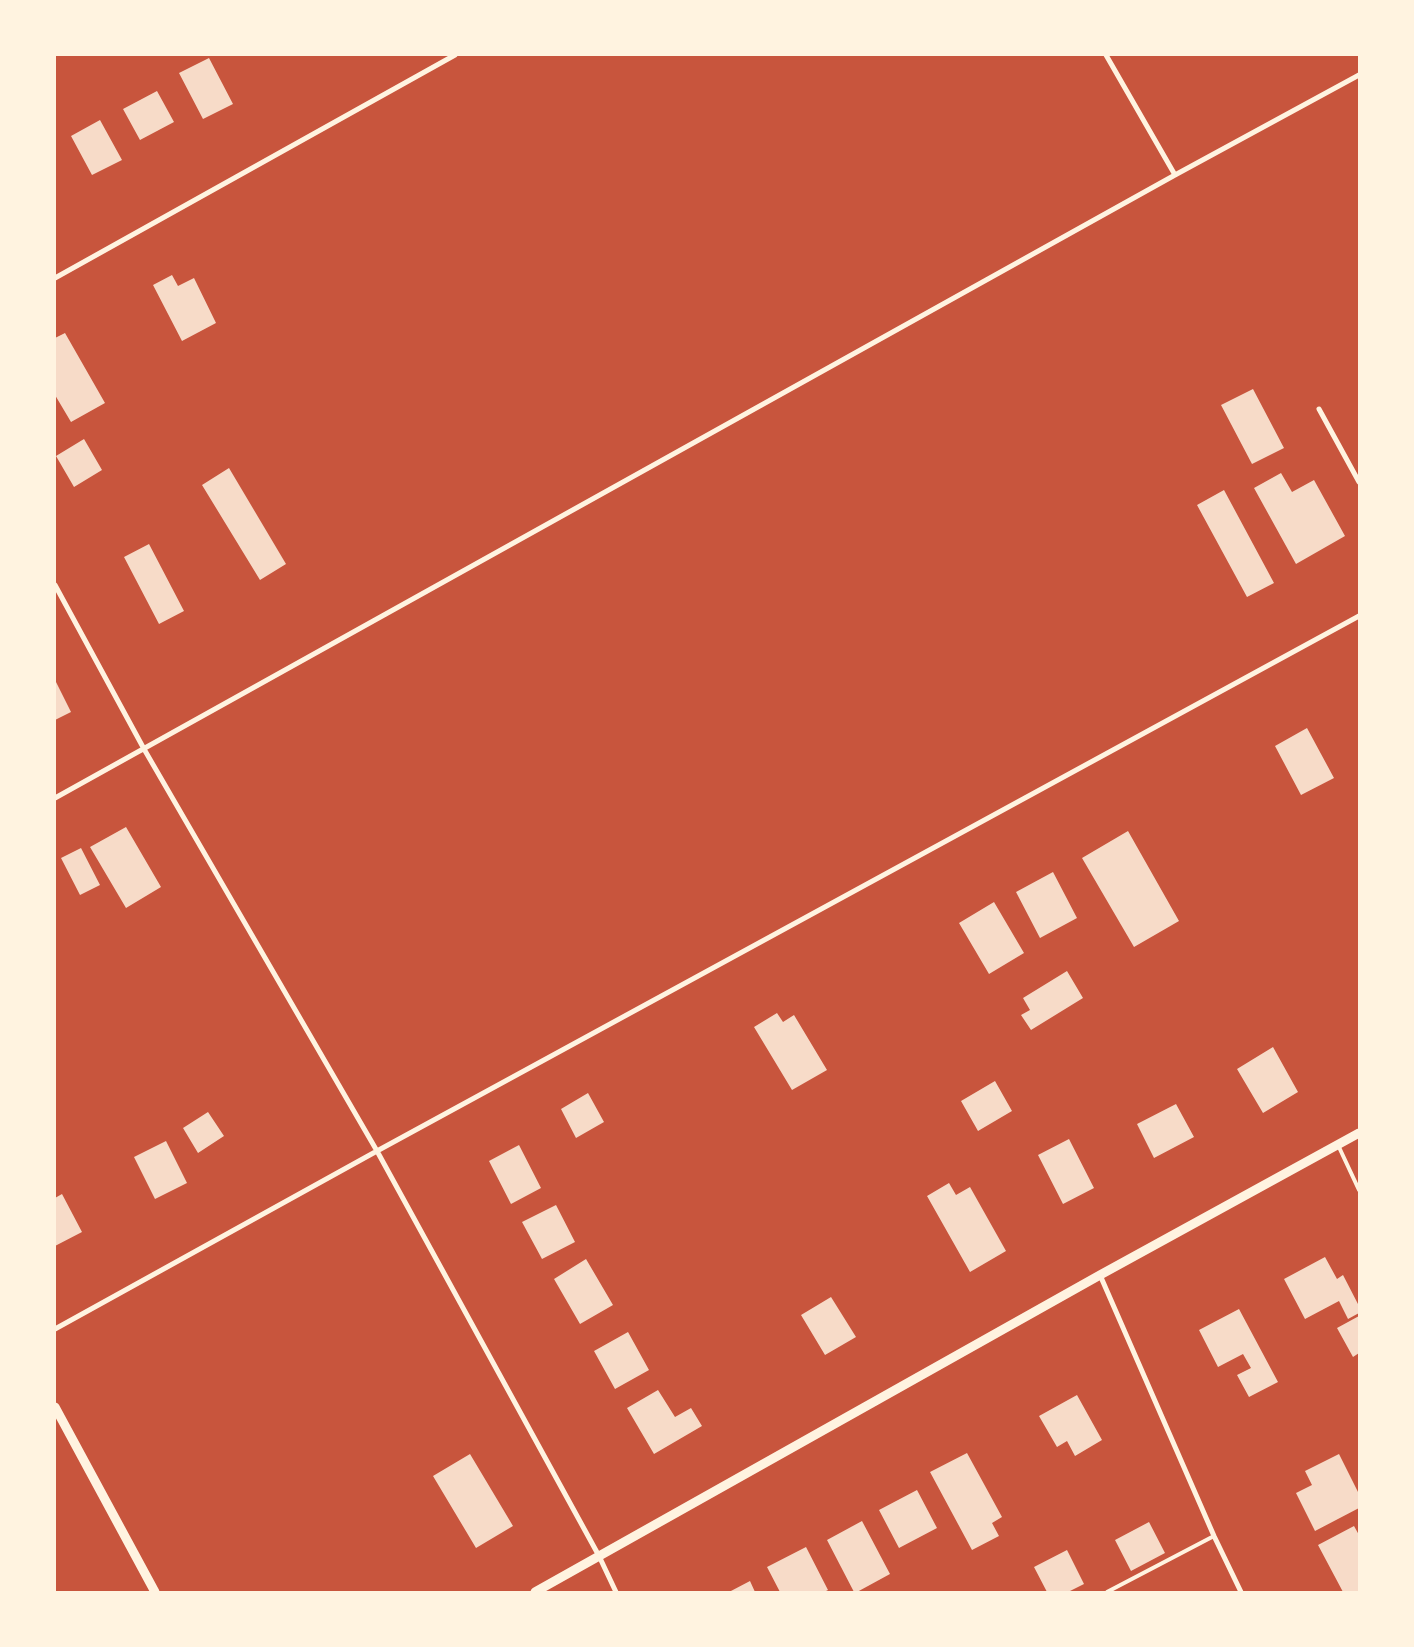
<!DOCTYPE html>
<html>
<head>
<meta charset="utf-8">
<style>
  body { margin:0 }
  #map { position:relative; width:1414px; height:1647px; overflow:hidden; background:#c8553d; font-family:"PT Sans Narrow",sans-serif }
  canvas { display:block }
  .frame { position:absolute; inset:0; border:56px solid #fff3e0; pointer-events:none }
</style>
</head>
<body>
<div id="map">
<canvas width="1414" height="1647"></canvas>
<div class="frame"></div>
</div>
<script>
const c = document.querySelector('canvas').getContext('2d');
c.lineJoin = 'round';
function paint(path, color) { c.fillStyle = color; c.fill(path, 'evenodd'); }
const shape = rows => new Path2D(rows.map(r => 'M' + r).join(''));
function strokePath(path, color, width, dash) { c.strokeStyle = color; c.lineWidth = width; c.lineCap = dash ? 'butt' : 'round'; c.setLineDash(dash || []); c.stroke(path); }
paint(shape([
  [209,58,233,104,203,119,179,73],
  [157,91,174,122,140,140,123,109],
  [100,120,122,160,92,175,71,136],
  [172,275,178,286,194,278,216,323,182,341,153,285],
  [65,333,105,403,71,422,55,395,55,338],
  [1253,389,1284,448,1252,464,1221,405],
  [84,439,102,470,74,487,56,456],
  [229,468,286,564,260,580,202,485],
  [1281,473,1292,492,1314,480,1345,536,1296,564,1254,488],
  [1224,490,1274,583,1247,597,1197,505],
  [149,544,184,611,159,624,124,557],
  [55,680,71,712,55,720],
  [1307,728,1334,778,1301,795,1275,746],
  [126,827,161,887,126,908,90,847],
  [1128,831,1179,921,1134,947,1082,858],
  [81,848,100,885,80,895,61,858],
  [1053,872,1077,918,1040,938,1016,892],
  [994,902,1024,953,989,974,959,923],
  [1067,971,1083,998,1031,1030,1021,1015,1030,1010,1023,998],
  [777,1013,783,1022,794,1015,827,1070,792,1090,754,1027],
  [1273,1047,1298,1092,1263,1113,1237,1069],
  [995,1081,1012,1111,978,1131,961,1101],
  [588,1093,604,1122,576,1138,561,1109],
  [1176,1104,1194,1137,1154,1158,1137,1124],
  [208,1112,224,1136,198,1153,183,1128],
  [1069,1139,1094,1188,1063,1204,1038,1155],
  [166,1141,187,1183,155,1199,134,1157],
  [519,1145,541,1188,511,1204,489,1161],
  [949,1183,956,1195,970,1187,1006,1251,970,1272,927,1196],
  [62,1194,82,1232,55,1246,55,1198],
  [556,1205,575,1242,542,1259,522,1222],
  [1325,1257,1337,1279,1343,1275,1359,1306,1359,1313,1348,1319,1339,1301,1305,1319,1284,1279],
  [586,1259,613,1305,580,1324,554,1279],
  [831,1297,856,1337,825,1355,801,1315],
  [1239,1309,1278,1382,1249,1397,1237,1375,1251,1368,1243,1354,1218,1367,1199,1330],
  [1359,1316,1359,1353,1353,1357,1337,1328],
  [628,1332,649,1370,615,1389,594,1351],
  [658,1390,675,1417,691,1408,702,1426,654,1454,627,1408],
  [1077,1395,1102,1440,1075,1456,1067,1441,1057,1447,1039,1416],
  [967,1453,1002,1517,992,1523,999,1536,972,1550,930,1472],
  [470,1454,513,1526,476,1548,433,1476],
  [1339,1454,1359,1494,1359,1508,1315,1531,1296,1493,1312,1485,1305,1471],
  [917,1490,937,1528,899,1548,879,1510],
  [862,1521,890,1574,857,1592,854,1592,827,1540],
  [1149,1522,1165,1553,1131,1571,1115,1540],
  [1354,1526,1359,1535,1359,1592,1343,1592,1318,1545],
  [806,1547,828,1590,824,1592,780,1592,767,1567],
  [1067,1550,1084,1584,1068,1592,1047,1592,1034,1567],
  [750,1581,755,1592,729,1592]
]), '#f7dbc8');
strokePath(shape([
  [1338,1145,1359,1190],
  [1107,1592,1214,1536]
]), '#fff3e0', 4);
strokePath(shape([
  [1106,55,1175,175],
  [55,278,455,55],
  [1319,409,1359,482],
  [55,585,144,749,377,1151,599,1556,616,1592],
  [55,798,1175,175,1359,75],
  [1100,1275,1214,1536,1241,1592],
  [55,1329,377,1151,1359,616]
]), '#fff3e0', 5);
strokePath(shape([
  [55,1407,155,1592],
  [535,1592,1100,1275,1359,1133]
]), '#fff3e0', 9);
</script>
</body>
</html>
